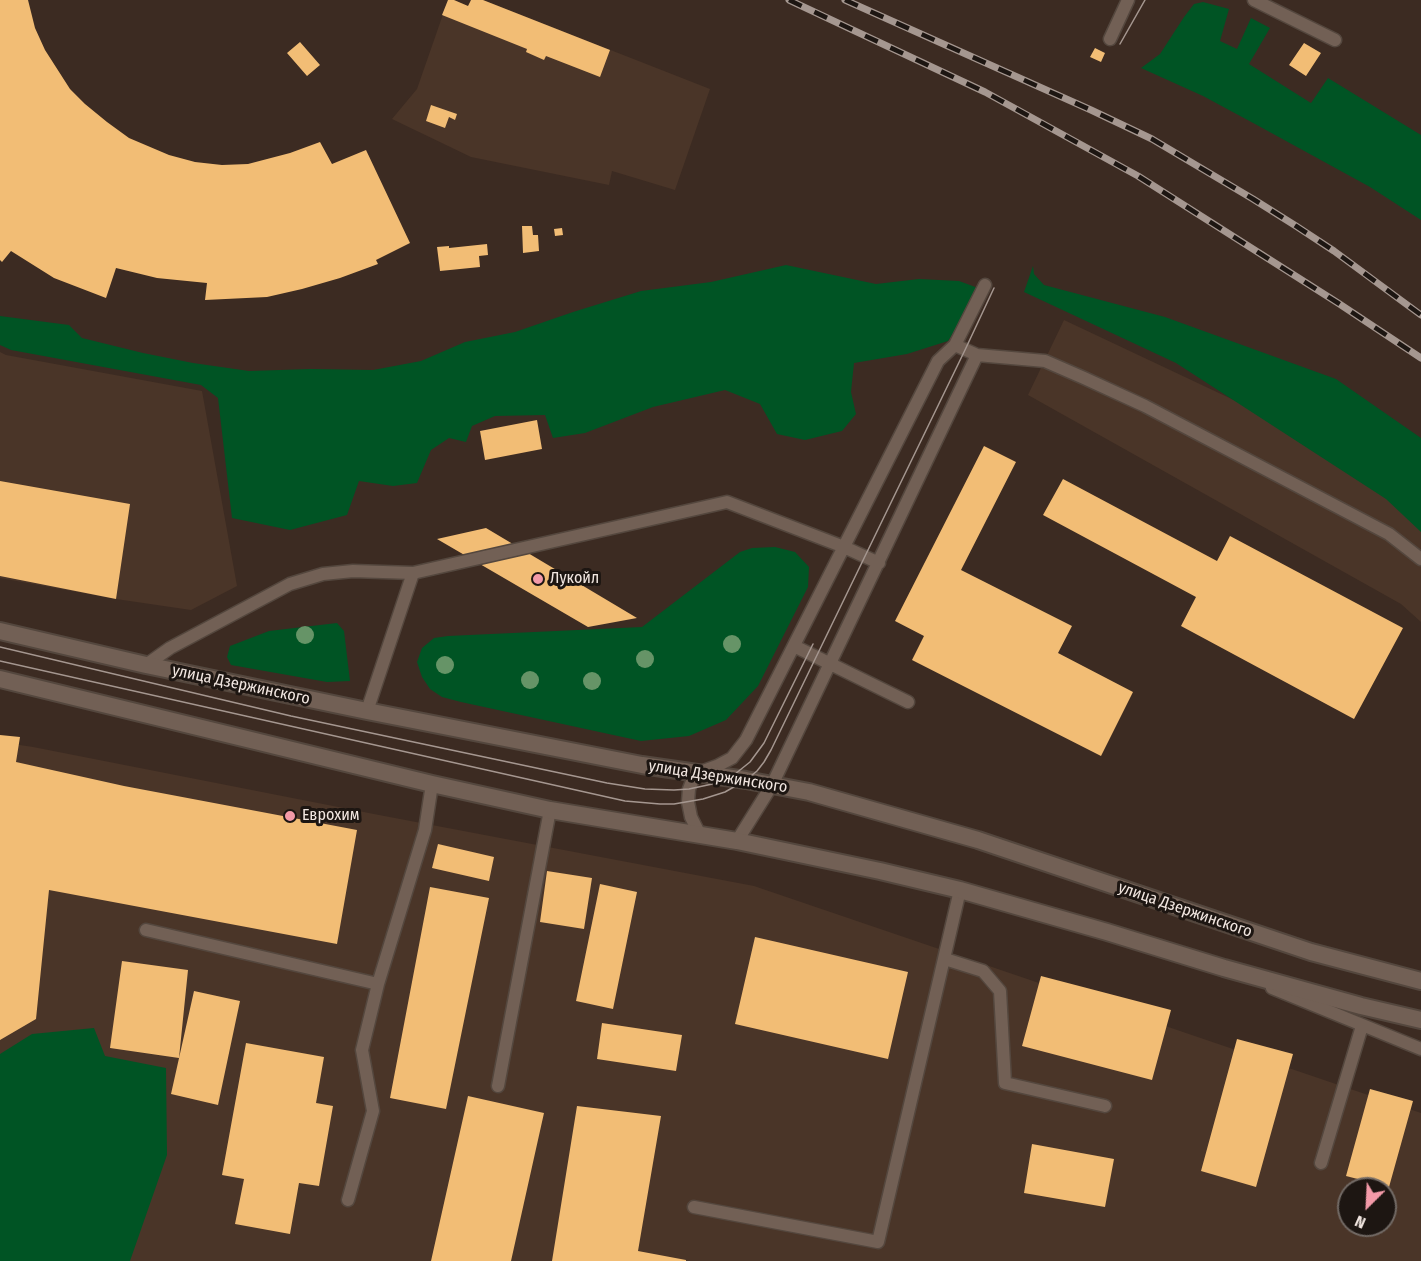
<!DOCTYPE html>
<html>
<head>
<meta charset="utf-8">
<style>
  body { margin:0 }
  #map { position:relative; width:1421px; height:1261px; overflow:hidden; background:#3c2b22; font-family:"Fira Sans Condensed",sans-serif }
  canvas { display:block }
  .north { position:absolute; left:1337px; top:1177px; width:60px; height:60px; box-sizing:border-box; background:#1d1612; border:2px solid #726a65; border-radius:50%; rotate:204deg; font-size:16px; font-weight:700; line-height:24px; text-align:center; color:#f2e7e1 }
  .north::after { content:''; display:block; margin:auto; width:21px; height:27px; background:#f39aa8; clip-path:polygon(50% 0,100% 100%,50% 72%,0 100%) }
</style>
</head>
<body>
<div id="map">
<canvas width="1421" height="1261"></canvas>
<div class="north">N</div>
</div>
<script>
const c = document.querySelector('canvas').getContext('2d');
c.lineJoin = 'round';
function paint(path, color) { c.fillStyle = color; c.fill(path, 'evenodd'); }
const shape = rows => new Path2D(rows.map(r => 'M' + r).join(''));
function strokePath(path, color, width, dash) { c.strokeStyle = color; c.lineWidth = width; c.lineCap = dash ? 'butt' : 'round'; c.setLineDash(dash || []); c.stroke(path); }
function label(font, color, halo, rows, align = 'center') {
  c.font = font + ' "Fira Sans Condensed",sans-serif'; c.lineWidth = 6; c.setLineDash([]); c.textBaseline = 'middle'; c.strokeStyle = halo; c.fillStyle = color; for (const [text, x, y, turn = 0] of rows) {
    c.save(); c.translate(x, y); c.rotate((+turn || 0) * Math.PI / 180); c.textAlign = isNaN(turn) ? turn : align; if (halo) c.strokeText(text, 0, 0); c.fillText(text, 0, 0); c.restore();
  }
}
paint(shape([
  [448,0,454,0,468,6,471,0,483,0,710,89,675,190,612,171,609,185,471,157,392,119,417,89],
  [1064,320,1361,460,1421,497,1421,622,1401,604,1028,395],
  [0,352,6,355,202,391,237,586,191,610,116,599,0,578],
  [0,742,33,747,379,815,754,886,1421,1113,1421,1261,0,1261],
  [1349,1189,1385,1189,1385,1225,1349,1225]
]), '#4a3528');
paint(shape([
  [1203,2,1229,9,1220,41,1237,49,1251,18,1270,28,1249,64,1311,103,1328,78,1421,135,1421,220,1370,187,1255,124,1203,96,1141,68,1160,54,1184,17,1194,4],
  [786,265,876,284,919,279,959,281,978,288,972,304,948,341,907,354,854,363,851,392,856,414,842,431,805,440,777,434,760,404,725,390,653,407,585,433,553,438,545,415,495,416,472,426,466,442,449,438,431,450,417,483,393,486,359,481,347,515,290,530,232,518,218,398,201,385,11,350,0,345,0,316,69,325,82,338,143,353,193,363,249,371,311,369,373,370,421,361,465,342,515,332,573,312,641,291,711,282],
  [1033,266,1034,274,1044,285,1165,317,1336,379,1421,438,1421,532,1386,499,1176,363,1024,292],
  [775,547,795,552,809,567,808,587,758,686,726,720,689,736,641,741,461,702,442,697,430,689,422,677,417,662,422,648,434,638,448,636,642,627,740,552,752,548],
  [337,623,344,631,350,681,327,682,231,665,227,657,230,646,269,631],
  [94,1028,105,1056,166,1068,167,1155,130,1261,0,1261,0,1054,32,1034]
]), '#005424');
paint(shape([
  [0,0,28,0,35,28,45,50,70,89,85,104,107,122,129,138,169,155,195,162,222,165,248,164,290,153,320,142,332,164,366,150,410,243,376,260,378,264,340,278,302,289,267,297,205,300,207,283,157,278,116,268,106,298,54,278,11,251,2,262,0,260],
  [448,0,454,0,468,6,471,0,483,0,610,50,600,77,546,56,544,60,526,52,527,49,442,15],
  [300,42,320,65,307,76,287,53],
  [1304,43,1321,53,1306,76,1289,65],
  [1095,48,1105,53,1101,62,1090,57],
  [431,105,457,114,455,120,449,117,445,128,426,121],
  [522,226,532,226,533,235,538,235,539,251,523,253],
  [562,228,563,235,555,236,554,229],
  [487,244,488,255,479,256,480,267,440,271,437,247,449,246,449,248],
  [537,420,542,449,485,460,480,431],
  [984,446,1016,462,961,570,1072,626,1058,653,1133,692,1101,756,912,660,924,636,895,621],
  [1063,479,1217,561,1230,536,1403,628,1354,719,1181,626,1196,597,1043,515],
  [0,481,130,504,116,599,0,576],
  [486,528,637,618,588,627,437,539],
  [0,735,20,737,16,762,124,786,357,830,337,944,49,890,36,1019,0,1040],
  [438,844,494,857,489,881,432,868],
  [547,871,592,878,584,929,540,922],
  [600,884,637,892,613,1009,576,1001],
  [430,887,489,898,446,1109,390,1098],
  [755,937,908,972,888,1059,735,1024],
  [122,961,188,970,179,1058,110,1048],
  [1041,976,1171,1010,1152,1080,1022,1046],
  [194,991,240,1001,218,1105,171,1094],
  [602,1023,682,1035,676,1071,597,1059],
  [1237,1039,1293,1054,1256,1187,1201,1171],
  [246,1043,324,1057,316,1103,333,1106,319,1186,299,1183,290,1234,235,1224,244,1179,222,1175],
  [1370,1089,1413,1101,1389,1187,1346,1176],
  [468,1096,544,1113,511,1261,431,1261],
  [577,1106,661,1116,638,1251,686,1260,686,1261,552,1261],
  [1032,1144,1114,1159,1105,1207,1024,1193]
]), '#f2bd75');
const service = shape([
  [1254,0,1335,40],
  [1110,39,1128,0],
  [955,345,977,355,1045,361,1084,378,1145,406,1389,534,1421,559],
  [794,646,908,702],
  [146,665,170,648,290,584,323,574,353,571,413,573],
  [367,711,413,573,727,502,844,547,879,563],
  [700,835,691,817,688,802,689,789,695,774,717,766,732,758,746,740,938,361,955,345,985,285],
  [737,841,772,785,977,355],
  [146,930,378,984],
  [945,959,983,971,1000,991,1005,1083,1105,1106],
  [1272,988,1421,1049],
  [498,1086,550,810],
  [1321,1163,1362,1026],
  [348,1200,373,1111,362,1050,378,984,425,830,432,784],
  [694,1207,878,1242,960,890]
]);
const secondary = shape([
  [0,631,146,665,367,711,642,765,746,780,809,792,978,840,1311,952,1421,981],
  [0,679,432,784,550,810,737,841,880,871,960,890,1107,932,1224,968,1361,1006,1421,1020]
]);
strokePath(service, '#54473e', 15);
strokePath(secondary, '#54473e', 20);
strokePath(service, '#726055', 12);
strokePath(secondary, '#726055', 16);
strokePath(shape([
  [1120,44,1145,0],
  [0,647,291,716,607,783,645,789,674,790,689,789,717,783,730,778,750,762,764,743,813,644],
  [0,661,625,801,660,804,674,804,703,799,725,792,746,780,757,771,764,762,771,750,965,350,994,288]
]), '#a59790', 1.5);
const rail = shape([
  [789,0,985,92,1138,176,1338,303,1421,358],
  [845,0,1091,110,1152,139,1253,199,1296,226,1334,251,1421,315]
]);
strokePath(rail, '#a59790', 7);
strokePath(rail, '#1d1612', 4.5, [14]);
c.fillStyle = '#669467';
for (const [x, y] of [
  [305,635],
  [732,644],
  [645,659],
  [445,665],
  [530,680],
  [592,681]
]) { c.beginPath(); c.arc(x, y, 9, 0, 2 * Math.PI); c.fill(); }
for (const [x, y, r, color] of [
  [538,579,6,"#f39aa8"],
  [290,816,6,"#f39aa8"]
]) { const dot = new Path2D(); dot.arc(x, y, r, 0, 2 * Math.PI); c.fillStyle = color; c.fill(dot); strokePath(dot, '#1d1612', 2); }
label('16px', '#f2e7e1', '#1d1612', [
  ["Лукойл",550,579],
  ["Еврохим",302,816]
], 'left');
label('16px', '#f2e7e1', '#1d1612', [
  ["улица Дзержинского",241,685,12],
  ["улица Дзержинского",718,777,9],
  ["улица Дзержинского",1185,910,19]
]);
</script>
</body>
</html>
